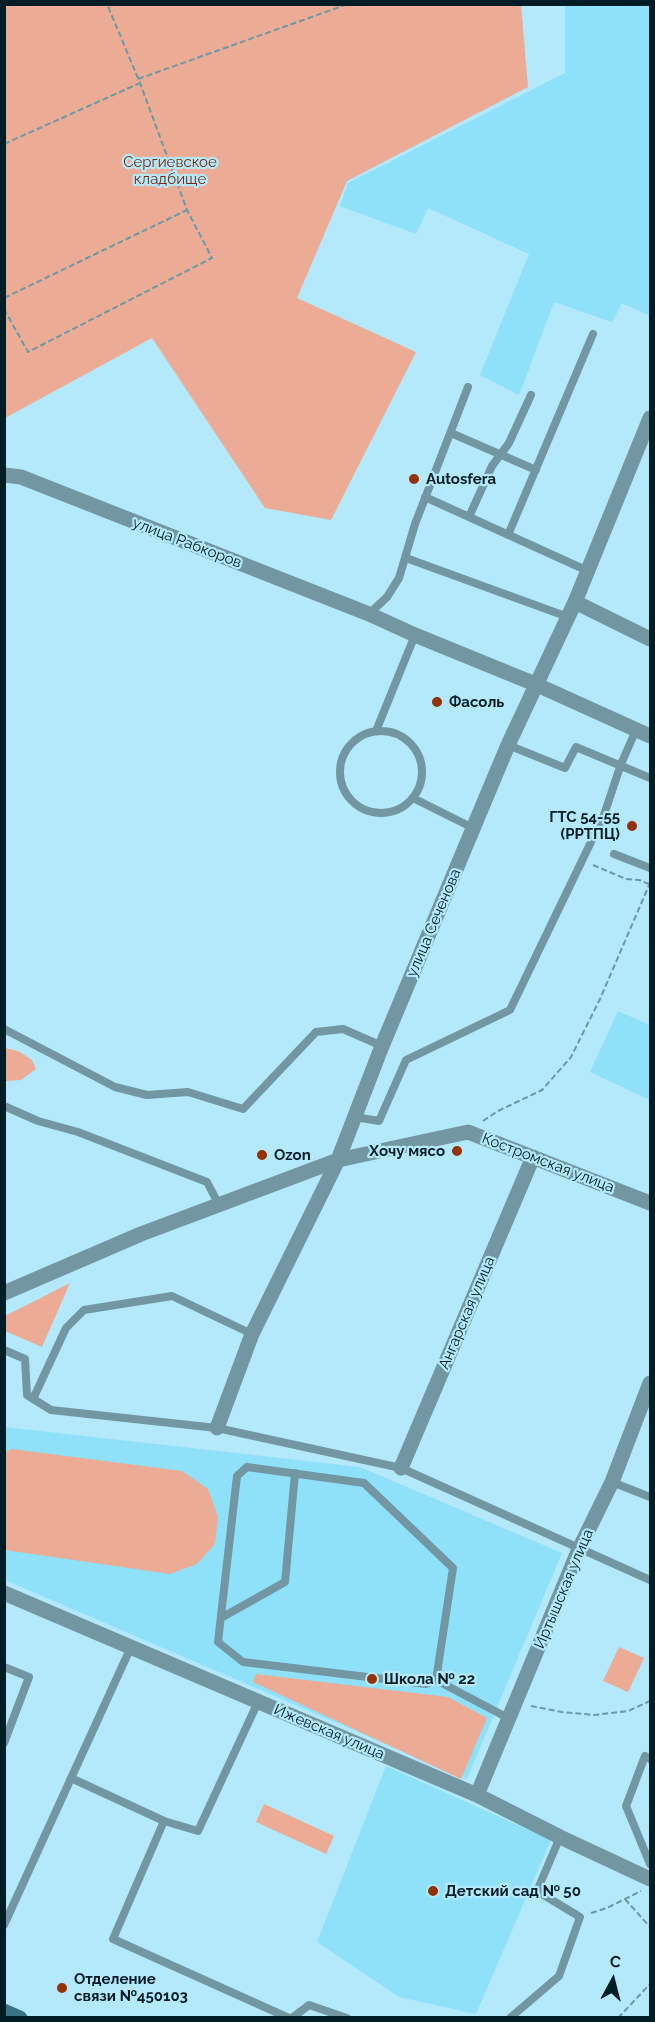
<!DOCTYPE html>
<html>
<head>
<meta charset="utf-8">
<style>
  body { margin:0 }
  #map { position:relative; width:655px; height:2022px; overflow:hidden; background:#b3e9fa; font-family:Raleway,sans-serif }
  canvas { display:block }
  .frame { position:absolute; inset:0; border:6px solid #001d25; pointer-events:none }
  .north { position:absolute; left:583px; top:1950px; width:60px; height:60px; -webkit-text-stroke:4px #b3e9fa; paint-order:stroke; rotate:7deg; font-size:16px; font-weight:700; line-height:24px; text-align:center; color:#001d25 }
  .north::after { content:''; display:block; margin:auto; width:21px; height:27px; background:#001d25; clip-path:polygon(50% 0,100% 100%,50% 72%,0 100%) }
</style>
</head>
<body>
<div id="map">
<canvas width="655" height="2022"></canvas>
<div class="frame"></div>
<div class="north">С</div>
</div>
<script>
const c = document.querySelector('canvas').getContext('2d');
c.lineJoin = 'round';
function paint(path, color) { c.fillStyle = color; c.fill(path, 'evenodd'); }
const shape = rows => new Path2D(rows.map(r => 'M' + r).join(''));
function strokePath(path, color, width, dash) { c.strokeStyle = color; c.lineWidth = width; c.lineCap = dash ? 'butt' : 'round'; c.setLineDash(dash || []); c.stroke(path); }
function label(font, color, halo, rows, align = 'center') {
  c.font = font + ' Raleway,sans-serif'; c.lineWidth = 4.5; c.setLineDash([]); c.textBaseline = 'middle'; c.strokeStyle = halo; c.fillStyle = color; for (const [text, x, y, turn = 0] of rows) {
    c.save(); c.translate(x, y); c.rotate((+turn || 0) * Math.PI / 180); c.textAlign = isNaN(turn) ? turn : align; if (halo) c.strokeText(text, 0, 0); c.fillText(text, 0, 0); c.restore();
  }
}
paint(shape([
  [572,4,650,5,650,316,622,303,612,322,554,302,519,395,480,375,529,254,428,208,416,234,340,206,348,183,565,73,565,6],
  [618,1011,650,1025,650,1100,590,1072],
  [5,1427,360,1467,562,1553,467,1779,5,1580],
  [386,1766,551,1840,476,2014,399,1997,317,1942]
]), '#8fe1fa');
paint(shape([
  [5,4,521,5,528,87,347,181,297,298,416,352,331,520,265,508,152,338,5,418],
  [5,1048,18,1051,32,1060,36,1069,21,1080,5,1081],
  [70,1283,42,1347,5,1331,5,1316],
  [12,1449,182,1471,208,1489,218,1517,215,1544,197,1564,170,1574,5,1550,5,1452],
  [619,1647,644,1658,628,1692,603,1681],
  [256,1674,448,1697,487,1718,461,1779,253,1682],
  [264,1804,334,1836,326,1854,256,1822]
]), '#ebab95');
strokePath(shape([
  [138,79,348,4],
  [4,144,140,83],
  [4,298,187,210],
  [4,309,28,352,212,258,187,210,140,83,107,4],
  [593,865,626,879,639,880,649,884],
  [483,1121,498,1111,542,1090,571,1057,600,999,650,883],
  [531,1706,562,1712,594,1715,628,1711,650,1701],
  [625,1899,650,1927],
  [591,1913,607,1908,641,1891],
  [618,2018,650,1984]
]), '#6c98a5', 2, [6, 3]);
strokePath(shape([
  [451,433,536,470],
  [425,497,588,571],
  [469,517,492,466,509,443,531,395],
  [508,535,593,334],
  [406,558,568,617],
  [369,614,387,597,399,578,415,524,468,387],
  [376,731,415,635],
  '340 772a41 41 0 1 1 82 0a41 41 0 1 1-82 0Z',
  [508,745,565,768,576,747,650,778],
  [413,798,473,828],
  [614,854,650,868],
  [4,1029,115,1087,147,1095,188,1092,243,1109,316,1032,343,1029,382,1046],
  [4,1106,38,1121,78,1132,207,1182,218,1203],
  [355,1117,379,1121,406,1060,510,1010,604,815,621,764,636,730],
  [4,1350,25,1359,27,1395,51,1410,217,1428,401,1468,650,1580],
  [33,1399,66,1328,84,1310,172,1296,252,1334],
  [247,1467,364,1483,453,1568,436,1680,426,1684,243,1662,218,1642,237,1476,247,1467],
  [612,1482,650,1497],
  [221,1618,285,1582,295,1473],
  [4,1667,29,1677,4,1743],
  [436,1680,510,1719],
  [650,1759,645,1756,626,1806,650,1864],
  [71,1778,164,1821,113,1939,289,2018],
  [164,1821,198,1831,258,1702],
  [4,1925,131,1647],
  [292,2018,309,2005,347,2018],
  [510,2018,559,1976,580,1917,537,1891,560,1837]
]), '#7297a2', 8);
strokePath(shape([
  [4,475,21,477,369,614,415,635,535,684,650,736],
  [4,1293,141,1234,338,1160,468,1132,650,1203],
  [217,1428,252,1334,338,1160,382,1046,508,745,575,602],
  [401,1468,533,1157],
  [4,1593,477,1795,560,1837,650,1879],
  [477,1795,579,1549,612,1482,650,1383]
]), '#7297a2', 15);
strokePath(shape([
  [650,418,575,602,650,639]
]), '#7297a2', 15);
strokePath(shape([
  [4,2011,20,2018]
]), '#387485', 15);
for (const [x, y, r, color] of [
  [414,479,6,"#963105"],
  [437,702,6,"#963105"],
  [632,826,6,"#963105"],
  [457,1151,6,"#963105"],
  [262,1155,6,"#963105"],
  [372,1679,6,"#963105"],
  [433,1891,6,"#963105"],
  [62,1988,6,"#963105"]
]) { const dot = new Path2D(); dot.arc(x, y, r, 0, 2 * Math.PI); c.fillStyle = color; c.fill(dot); strokePath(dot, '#b3e9fa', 2); }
label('15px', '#792a0d', '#b3e9fa', [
  ["Сергиевское",170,162],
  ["кладбище",170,179]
]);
label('bold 15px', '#001d25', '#b3e9fa', [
  ["Autosfera",426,479],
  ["Фасоль",449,702],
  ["ГТС 54-55",620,817,"right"],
  ["(РРТПЦ)",620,834,"right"],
  ["Хочу мясо",445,1151,"right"],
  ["Ozon",274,1155],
  ["Школа № 22",384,1679],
  ["Детский сад № 50",445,1891],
  ["Отделение",74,1979],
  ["связи №450103",74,1996]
], 'left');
label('15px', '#001d25', '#b3e9fa', [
  ["улица Рабкоров",187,543,21],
  ["улица Сеченова",434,923,-67],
  ["Костромская улица",548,1163,21],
  ["Ангарская улица",467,1313,-67],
  ["Иртышская улица",564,1589,-67],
  ["Ижевская улица",329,1732,23]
]);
</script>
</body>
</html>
